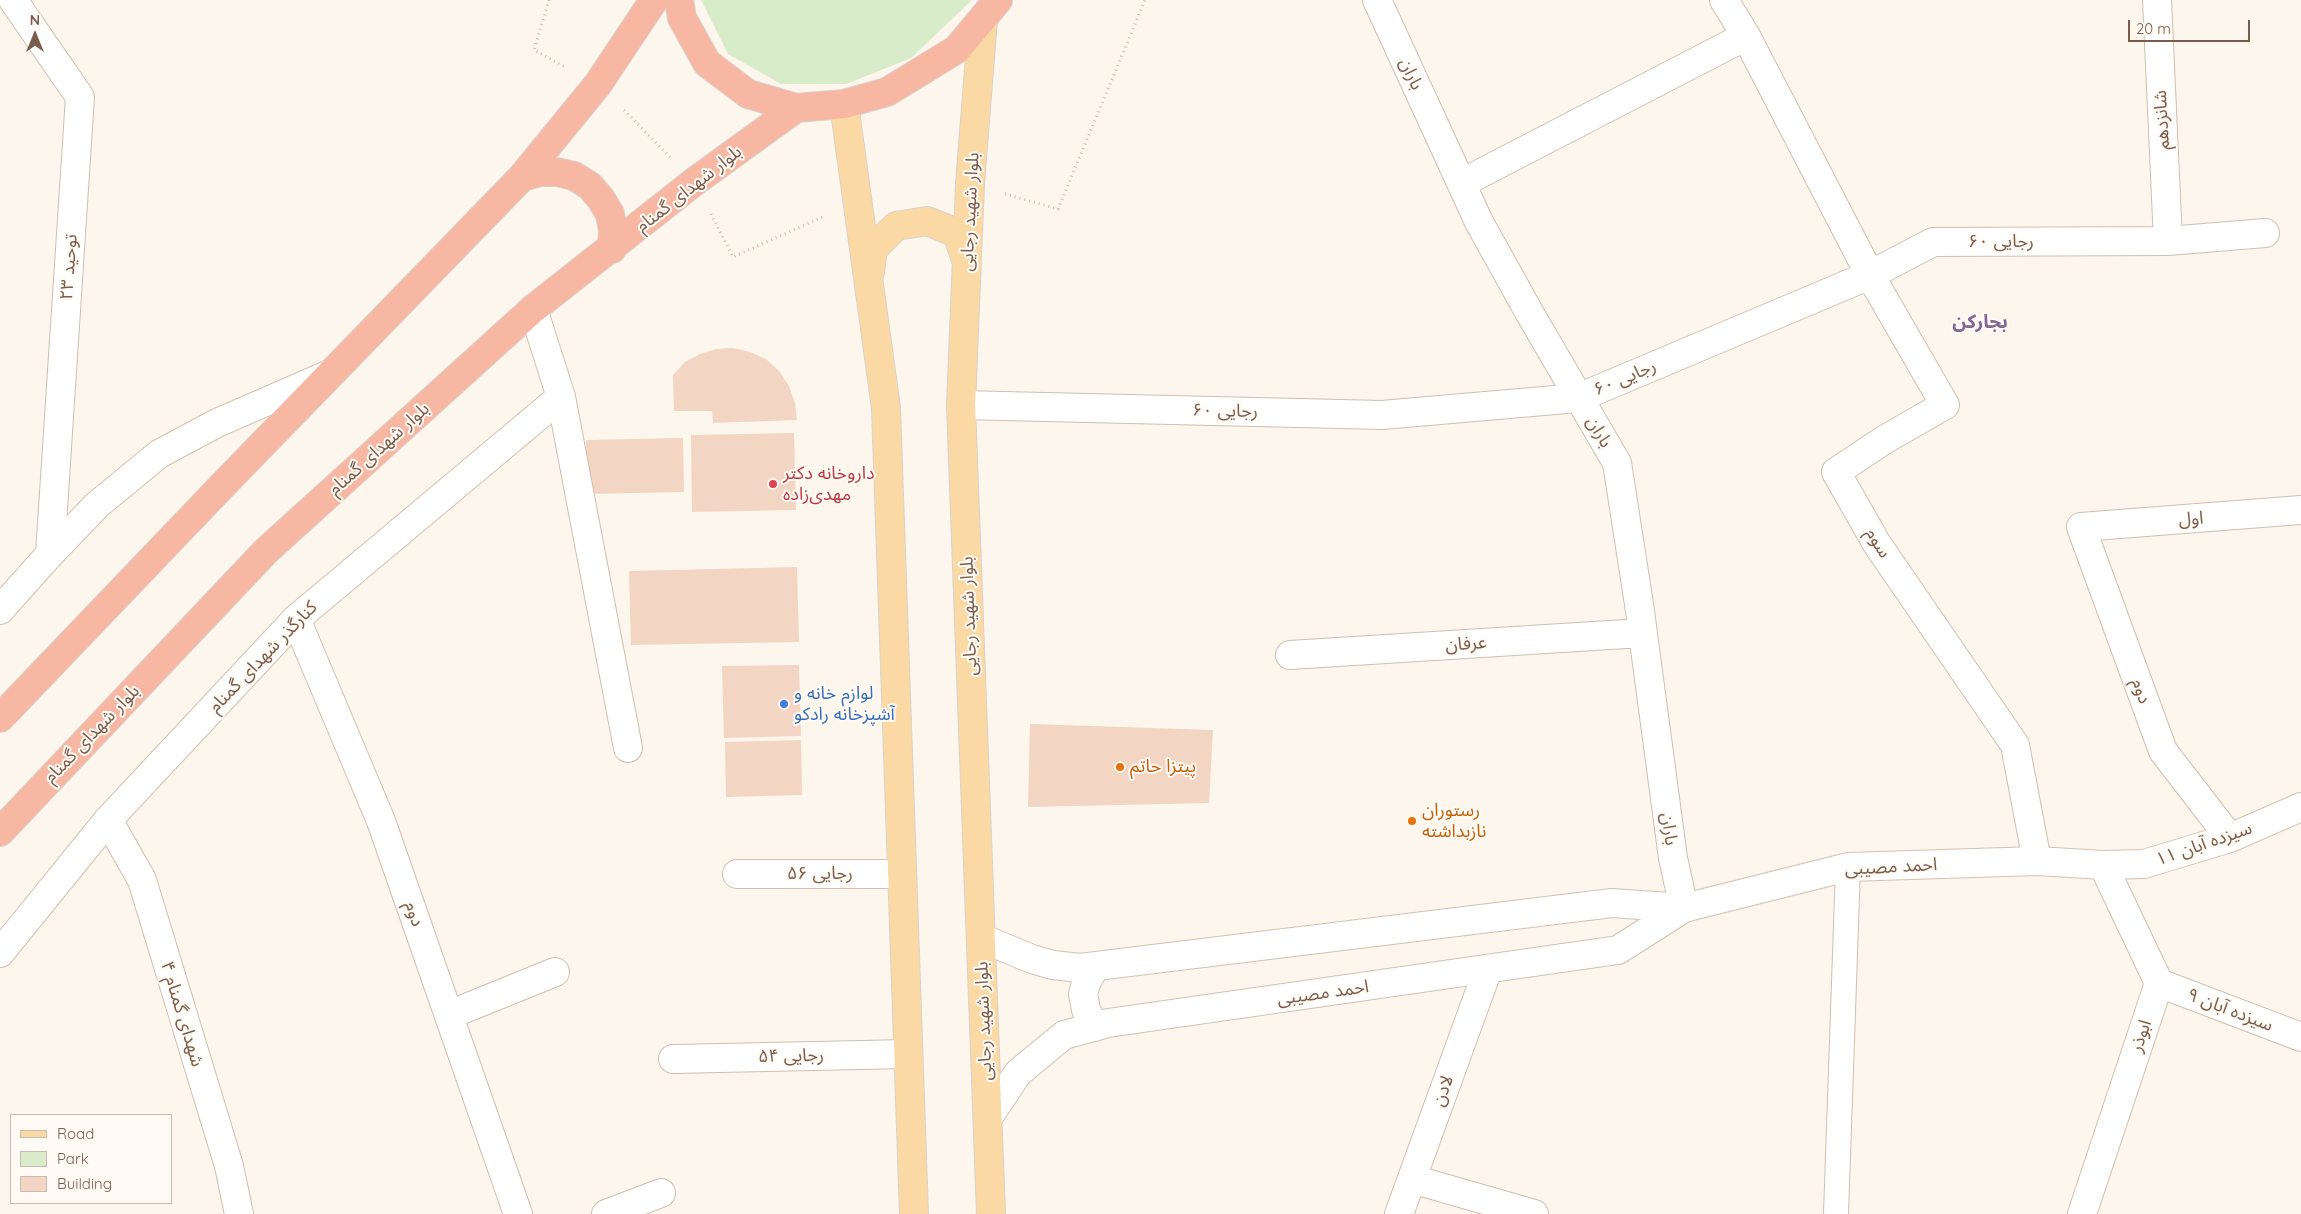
<!DOCTYPE html>
<html>
<head>
<meta charset="utf-8">
<style>
  body { margin:0 }
  #map { position:relative; width:2301px; height:1214px; overflow:hidden; background:#fdf6ec; font-family:Quicksand,sans-serif }
  canvas { display:block }
  .legend { position:absolute; left:10px; top:1114px; width:162px; height:90px; box-sizing:border-box; background:#fffaf3; border:1px solid #cabbb1; margin:0; padding:6px 9px; list-style:none; font-size:15px; color:#7a5c4d }
  .legend li { display:flex; align-items:center; gap:10px; height:25px }
  .legend b { width:25px; border:1px solid #cabbb1 }
  .north { position:absolute; left:10px; top:10px; width:50px; height:50px; -webkit-text-stroke:4px #fffaf3; paint-order:stroke; rotate:0deg; font-size:14px; font-weight:700; line-height:20px; text-align:center; color:#7a5c4d }
  .north::after { content:''; display:block; margin:auto; width:18px; height:22px; background:#7a5c4d; clip-path:polygon(50% 0,100% 100%,50% 72%,0 100%) }
  .scale { position:absolute; left:2128px; top:20px; width:122px; height:22px; box-sizing:border-box; border:2px solid #7a5c4d; border-top:0; padding-left:6px; font-size:15px; line-height:18px; white-space:nowrap; color:#7a5c4d; -webkit-text-stroke:4px #fffaf3; paint-order:stroke }
</style>
</head>
<body>
<div id="map">
<canvas width="2301" height="1214"></canvas>
<ul class="legend">
<li><b style="height:6px;background:#fbd9a5"></b>Road</li>
<li><b style="height:14px;background:#d8ecc9"></b>Park</li>
<li><b style="height:14px;background:#f3d5c3"></b>Building</li>
</ul>
<div class="north">N</div>
<div class="scale">20 m</div>
</div>
<script>
const c = document.querySelector('canvas').getContext('2d');
c.lineJoin = 'round';
function paint(path, color) { c.fillStyle = color; c.fill(path, 'evenodd'); }
const shape = rows => new Path2D(rows.map(r => 'M' + r).join(''));
function strokePath(path, color, width, dash) { c.strokeStyle = color; c.lineWidth = width; c.lineCap = dash ? 'butt' : 'round'; c.setLineDash(dash || []); c.stroke(path); }
function label(font, color, halo, rows, align = 'center') {
  c.font = font + ' Quicksand,"Noto Sans Arabic",sans-serif'; c.lineWidth = 4; c.setLineDash([]); c.textBaseline = 'middle'; c.strokeStyle = halo; c.fillStyle = color; for (const [text, x, y, turn = 0] of rows) {
    c.save(); c.translate(x, y); c.rotate((+turn || 0) * Math.PI / 180); c.textAlign = isNaN(turn) ? turn : align; if (halo) c.strokeText(text, 0, 0); c.fillText(text, 0, 0); c.restore();
  }
}
paint(shape([
  [701,0,972,0,911,58,846,84,781,84,728,54]
]), '#d8ecc9');
paint(shape([
  [733,348,750,352,766,359,779,371,789,386,795,403,797,420,713,423,712,411,674,411,673,375,685,362,700,354,716,349],
  [794,433,796,510,692,512,691,435],
  [683,438,684,492,587,494,586,440],
  [797,567,799,642,631,645,629,571],
  [799,665,801,736,724,738,722,666],
  [1030,724,1213,730,1209,803,1028,807],
  [801,740,802,795,726,797,725,742]
]), '#f3d5c3');
const lane = shape([
  [1836,1214,1848,867]
]);
const street = shape([
  [13,0,80,97,50,554],
  [1377,0,1479,222,1529,312,1617,463,1639,604,1673,858,1684,908],
  [1724,0,1746,36,1870,275,1945,405,1884,440,1836,472,1877,544,2015,745,2037,861],
  [2157,0,2168,241],
  [1462,183,1746,36],
  [561,397,628,748],
  [961,405,1382,415,1578,398,1870,275,1933,242,2168,241,2265,233],
  [296,619,381,821,518,1214],
  [1290,655,1642,633],
  [108,820,142,880,229,1166,239,1214],
  [2230,838,2163,751,2081,527,2301,510],
  [737,874,902,874],
  [2159,983,2301,1037],
  [449,1015,555,972],
  [673,1059,908,1054],
  [1412,1179,1534,1214],
  [606,1214,661,1193],
  [1399,1214,1488,969],
  [2082,1214,2159,983,2103,865]
]);
const secondary = shape([
  [0,610,50,554,97,505,159,454,217,423,332,373],
  [981,938,1032,959,1053,965,1080,968,1612,903,1684,908],
  [0,953,108,820,296,619,561,397,533,309],
  [1095,1027,1086,1010,1083,994,1086,983,1096,966],
  [988,1118,1018,1073,1064,1035,1108,1023,1618,950,1684,908,1848,867,2037,861,2103,865,2144,864,2230,838,2301,807]
]);
const primary = shape([
  [983,19,970,184,961,405,991,1214],
  [844,104,886,408,914,1214],
  [870,272,873,249,896,226,927,221,957,233,966,260]
]);
const highway = shape([
  [679,0,682,18,707,63,748,94,796,108,844,104,887,92,957,49,998,0],
  [522,177,540,172,557,172,574,176,590,186,601,199,610,214,613,231,612,249],
  [0,718,221,487,522,177,598,84,654,0],
  [0,832,266,551,533,309,694,182,796,108]
]);
strokePath(lane, '#d1beb0', 26);
strokePath(street, '#d1beb0', 30);
strokePath(secondary, '#d6c0b0', 30);
strokePath(primary, '#dad1cd', 30);
strokePath(highway, '#dad1cd', 30);
strokePath(shape([
  [549,0,534,50,567,68],
  [624,110,670,157],
  [1005,194,1058,209,1145,0],
  [711,214,733,257,825,216]
]), '#d9b8a5', 3, [1, 4]);
strokePath(lane, '#fff', 24);
strokePath(street, '#fff', 28);
strokePath(secondary, '#fff', 28);
strokePath(primary, '#fbd9a5', 28);
strokePath(highway, '#f7b7a3', 28);
for (const [x, y, r, color] of [
  [773,484,5,"#e0444e"],
  [784,704,5,"#3f7fe0"],
  [1120,767,5,"#e8710a"],
  [1412,821,5,"#e8710a"]
]) { const dot = new Path2D(); dot.arc(x, y, r, 0, 2 * Math.PI); c.fillStyle = color; c.fill(dot); strokePath(dot, '#fffaf3', 2); }
label('18px', '#7a5c4d', '#fffaf3', [
  ["باران",1411,74,65],
  ["شانزدهم",2162,120,-93],
  ["بلوار شهدای گمنام",689,189,-38],
  ["بلوار شهید رجایی",970,212,-87],
  ["رجایی ۶۰",2001,242],
  ["توحید ۲۳",69,267,-86],
  ["رجایی ۶۰",1625,378,-23],
  ["رجایی ۶۰",1225,411,1],
  ["باران",1599,432,59],
  ["بلوار شهدای گمنام",379,449,-42],
  ["اول",2191,519,-4],
  ["سوم",1878,543,58],
  ["بلوار شهید رجایی",969,616,-92],
  ["عرفان",1466,644,-4],
  ["کنارگذر شهدای گمنام",263,657,-46],
  ["دوم",2141,691,70],
  ["بلوار شهدای گمنام",92,734,-46],
  ["باران",1669,829,82],
  ["سیزده آبان ۱۱",2204,844,-19],
  ["احمد مصیبی",1891,867,-3],
  ["رجایی ۵۶",820,874],
  ["دوم",414,914,71],
  ["احمد مصیبی",1323,993,-8],
  ["سیزده آبان ۹",2230,1010,21],
  ["شهدای گمنام ۴",182,1014,73],
  ["بلوار شهید رجایی",984,1021,-92],
  ["ابوذر",2141,1036,-72],
  ["رجایی ۵۴",791,1056,-1],
  ["لادن",1443,1091,-70]
]);
label('18px', '#be3a42', '#fffaf3', [
  ["داروخانه دکتر",783,474],
  ["مهدی‌زاده",783,495]
], 'left');
label('18px', '#366cbe', '#fffaf3', [
  ["لوازم خانه و",794,694],
  ["آشپزخانه رادکو",794,715]
], 'left');
label('18px', '#c56008', '#fffaf3', [
  ["پیتزا حاتم",1130,767],
  ["رستوران",1422,811],
  ["نازبداشته",1422,832]
], 'left');
label('bold 19px', '#846695', '#fffaf3', [
  ["بجارکن",1980,322]
]);
</script>
</body>
</html>
